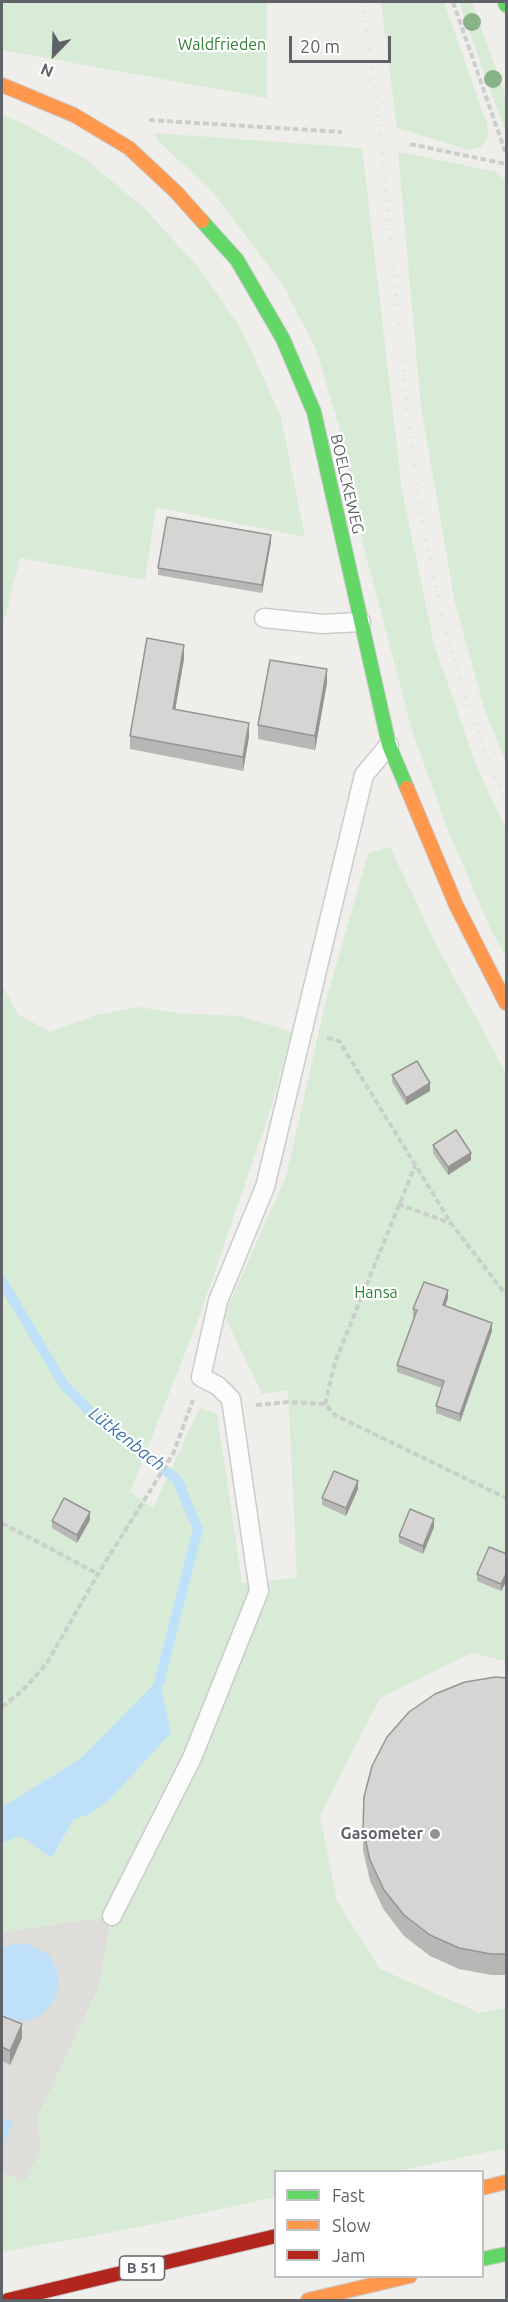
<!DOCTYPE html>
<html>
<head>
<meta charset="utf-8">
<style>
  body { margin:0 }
  #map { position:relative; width:508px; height:2302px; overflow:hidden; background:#efeeea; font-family:Ubuntu,sans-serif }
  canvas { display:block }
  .frame { position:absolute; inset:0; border:3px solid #5f6368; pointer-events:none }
  .legend { position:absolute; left:274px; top:2170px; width:210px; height:108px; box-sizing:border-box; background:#fff; border:2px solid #bfc1c3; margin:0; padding:8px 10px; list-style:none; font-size:18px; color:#5f6368 }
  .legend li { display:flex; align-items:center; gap:12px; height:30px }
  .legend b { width:30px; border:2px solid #bfc1c3 }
  .north { position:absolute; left:24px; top:24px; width:60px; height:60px; -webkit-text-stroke:4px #fff; paint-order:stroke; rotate:203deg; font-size:16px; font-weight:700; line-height:24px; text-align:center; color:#5f6368 }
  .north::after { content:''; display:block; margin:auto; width:21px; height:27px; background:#5f6368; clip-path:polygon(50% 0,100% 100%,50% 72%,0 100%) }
  .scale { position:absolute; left:289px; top:36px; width:102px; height:27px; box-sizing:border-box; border:3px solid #5f6368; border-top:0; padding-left:8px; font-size:18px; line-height:21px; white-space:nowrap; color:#5f6368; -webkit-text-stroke:4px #fff; paint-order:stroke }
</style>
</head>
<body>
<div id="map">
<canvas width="508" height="2302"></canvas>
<div class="frame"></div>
<ul class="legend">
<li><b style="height:8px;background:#63d668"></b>Fast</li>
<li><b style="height:8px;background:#ff974d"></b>Slow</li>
<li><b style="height:8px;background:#b3261e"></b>Jam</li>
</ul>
<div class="north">N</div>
<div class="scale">20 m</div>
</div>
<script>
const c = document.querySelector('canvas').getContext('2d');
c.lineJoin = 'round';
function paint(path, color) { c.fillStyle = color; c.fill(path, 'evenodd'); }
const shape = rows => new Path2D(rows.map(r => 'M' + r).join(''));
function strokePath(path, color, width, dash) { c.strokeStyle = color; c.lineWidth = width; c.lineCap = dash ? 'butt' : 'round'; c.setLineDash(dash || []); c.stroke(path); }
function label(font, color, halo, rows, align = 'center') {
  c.font = font + ' Ubuntu,sans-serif'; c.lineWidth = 4.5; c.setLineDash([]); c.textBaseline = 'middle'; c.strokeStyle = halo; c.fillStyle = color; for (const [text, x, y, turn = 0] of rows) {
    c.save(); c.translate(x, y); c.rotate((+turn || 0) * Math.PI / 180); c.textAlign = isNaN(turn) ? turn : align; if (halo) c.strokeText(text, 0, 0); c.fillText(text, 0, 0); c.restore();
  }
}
paint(shape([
  [112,1916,99,1987,37,2118,42,2147,24,2183,2,2172,2,1932]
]), '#dfddda');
paint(shape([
  [2,2,267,2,267,98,2,50],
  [381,2,444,2,487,124,488,137,481,147,469,150,397,128],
  [459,2,472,2,506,98,506,134],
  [2,114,24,124,84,158,144,208,199,268,242,330,281,417,305,537,156,507,145,580,20,558,2,629],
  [154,133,362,148,402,490,434,644,476,765,506,830,506,957,490,928,448,830,413,734,362,540,338,423,316,349,283,285,211,190,158,141],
  [398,152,497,172,506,181,506,762,485,711,455,603,421,407],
  [390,847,436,944,506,1073,506,1661,472,1653,380,1698,320,1816,337,1901,380,1969,480,2013,506,2008,506,2148,399,2171,276,2172,275,2197,140,2227,2,2252,2,2172,24,2182,42,2147,37,2118,99,1987,112,1916,2,1932,2,1843,21,1836,51,1858,74,1819,88,1815,158,1680,80,1759,2,1807,2,985,18,1014,50,1032,96,1015,139,1007,175,1013,241,1016,292,1032,269,1114,197,1323,130,1492,153,1508,200,1408,217,1414,242,1583,297,1578,288,1390,262,1394,224,1315,286,1177,325,1004,368,854]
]), '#d8ebd6');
paint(shape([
  [159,1679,171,1733,109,1800,88,1815,74,1819,51,1858,21,1836,2,1843,2,1807,80,1759],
  [14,1944,28,1944,49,1955,56,1967,59,1980,55,1999,47,2010,36,2018,23,2021,8,2019,2,2015,2,1948],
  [2,2117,13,2122,2,2148]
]), '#bfe0f9');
strokePath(shape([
  [2,1281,64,1385,103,1425,177,1479,198,1529,159,1683]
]), '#bfe0f9', 10);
const lane = shape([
  [264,618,323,624,361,622],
  [112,1916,192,1758,259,1591,231,1399,218,1386,201,1377,218,1301,265,1187,364,775,389,745]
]);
const fast = shape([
  [505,2,506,5],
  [202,221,237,260,283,339,314,412,389,745,407,788],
  [482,2259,506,2254]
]);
const slow = shape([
  [2,85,74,115,129,148,176,192,202,221],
  [407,788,456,905,506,1003],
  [482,2188,506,2182],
  [308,2300,410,2276]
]);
const jam = shape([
  [8,2300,276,2236]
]);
strokePath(lane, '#cbcccc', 21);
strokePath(fast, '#cacacb', 16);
strokePath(slow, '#cacacb', 16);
strokePath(jam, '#cacacb', 16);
strokePath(shape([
  [453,2,506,154],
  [149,120,342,132],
  [410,144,506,164],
  [327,1038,339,1041,451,1223,506,1295],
  [398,1204,450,1223],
  [325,1404,335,1362,415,1166],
  [256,1405,288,1402,325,1404,335,1415,506,1498],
  [2,1523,98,1574],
  [2,1707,23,1690,47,1663,98,1574,173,1454,193,1400]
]), '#cacfcc', 4, [6, 3]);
strokePath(lane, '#fdfcfc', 18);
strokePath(fast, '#63d668', 14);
strokePath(slow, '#ff974d', 14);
strokePath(jam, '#b3261e', 14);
strokePath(shape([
  [363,2,377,101,409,426,422,524,445,629,465,694,487,757,506,802]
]), '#e4e4e4', 4.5, [1.5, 8]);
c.fillStyle = '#88b388';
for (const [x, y] of [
  [472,22],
  [493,79]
]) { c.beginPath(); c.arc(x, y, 9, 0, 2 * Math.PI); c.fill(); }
paint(shape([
  [271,542,262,593,158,575,158,568],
  [184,659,175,710,249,737,243,771,130,749,130,736],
  [327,683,315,750,258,739,258,725],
  [392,1075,430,1091,406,1105,392,1082],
  [433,1145,471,1160,448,1175,433,1153],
  [448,1298,445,1306,492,1331,460,1422,436,1413,436,1406,442,1388,397,1372,397,1365,414,1317,413,1317,413,1309],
  [358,1489,346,1516,322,1505,322,1498],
  [90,1520,77,1543,52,1528,52,1521],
  [434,1527,423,1554,399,1543,399,1536],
  [507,1554,507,1580,501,1591,477,1581,477,1574],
  [507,1678,507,1975,491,1975,459,1969,430,1956,404,1936,384,1910,370,1881,363,1850,363,1829],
  [2,2016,22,2038,10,2065,2,2061]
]), '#b8b7b5');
paint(shape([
  [271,535,271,542,262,593,262,585],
  [184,645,184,659,173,723,173,709],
  [327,669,327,683,315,750,315,736],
  [249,723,249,737,243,771,243,757],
  [430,1083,430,1091,406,1105,406,1098],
  [471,1153,471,1160,448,1175,448,1167],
  [448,1290,448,1298,443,1312,443,1305],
  [492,1323,492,1331,460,1422,460,1414],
  [358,1481,358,1489,346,1516,346,1508],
  [90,1512,90,1520,77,1543,77,1535],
  [434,1519,434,1527,423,1554,423,1546],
  [507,1572,507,1580,501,1591,501,1584],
  [22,2024,22,2038,10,2065,10,2051]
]), '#969594');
const building = shape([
  [167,517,271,535,262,585,158,568,167,517],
  [147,638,184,645,173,709,249,723,243,757,130,736,147,638],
  [270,660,327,669,315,736,258,725,270,660],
  [417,1061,430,1083,406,1098,392,1075,417,1061],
  [456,1130,471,1153,448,1167,433,1145,456,1130],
  [424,1282,448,1290,443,1305,492,1323,460,1414,436,1406,444,1381,397,1365,417,1310,413,1309,424,1282],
  [334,1471,358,1481,346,1508,322,1498,334,1471],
  [64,1498,90,1512,77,1535,52,1521,64,1498],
  [410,1509,434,1519,423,1546,399,1536,410,1509],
  [489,1547,507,1554,507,1572,501,1584,477,1574,489,1547],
  [496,1677,507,1678,507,1954,491,1954,459,1948,430,1935,404,1915,384,1890,370,1860,363,1829,364,1797,372,1766,387,1737,409,1712,435,1694,465,1682,496,1677],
  [2,2016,22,2024,10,2051,2,2047,2,2016]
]);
paint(building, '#d6d5d3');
strokePath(building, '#969594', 1.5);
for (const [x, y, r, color] of [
  [435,1834,6,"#919496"]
]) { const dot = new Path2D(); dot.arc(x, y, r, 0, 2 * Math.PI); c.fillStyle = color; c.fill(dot); strokePath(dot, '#fff', 2); }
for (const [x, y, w] of [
  [142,2268,45]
]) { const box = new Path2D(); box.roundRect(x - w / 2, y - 12, w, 24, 4.5); c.fillStyle = '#fff'; c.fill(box); strokePath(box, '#5f6368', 1.5); }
label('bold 15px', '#5f6368', null, [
  ["B 51",142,2268]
]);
label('16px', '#348238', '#fff', [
  ["Waldfrieden",222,45],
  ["Hansa",376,1293]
]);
label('16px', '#5f6368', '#fff', [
  ["BOELCKEWEG",347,484,77]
]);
label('bold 16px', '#5f6368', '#fff', [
  ["Gasometer",423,1834]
], 'right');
label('italic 18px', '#4174aa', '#fff', [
  ["Lütkenbach",127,1439,38]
]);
</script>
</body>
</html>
